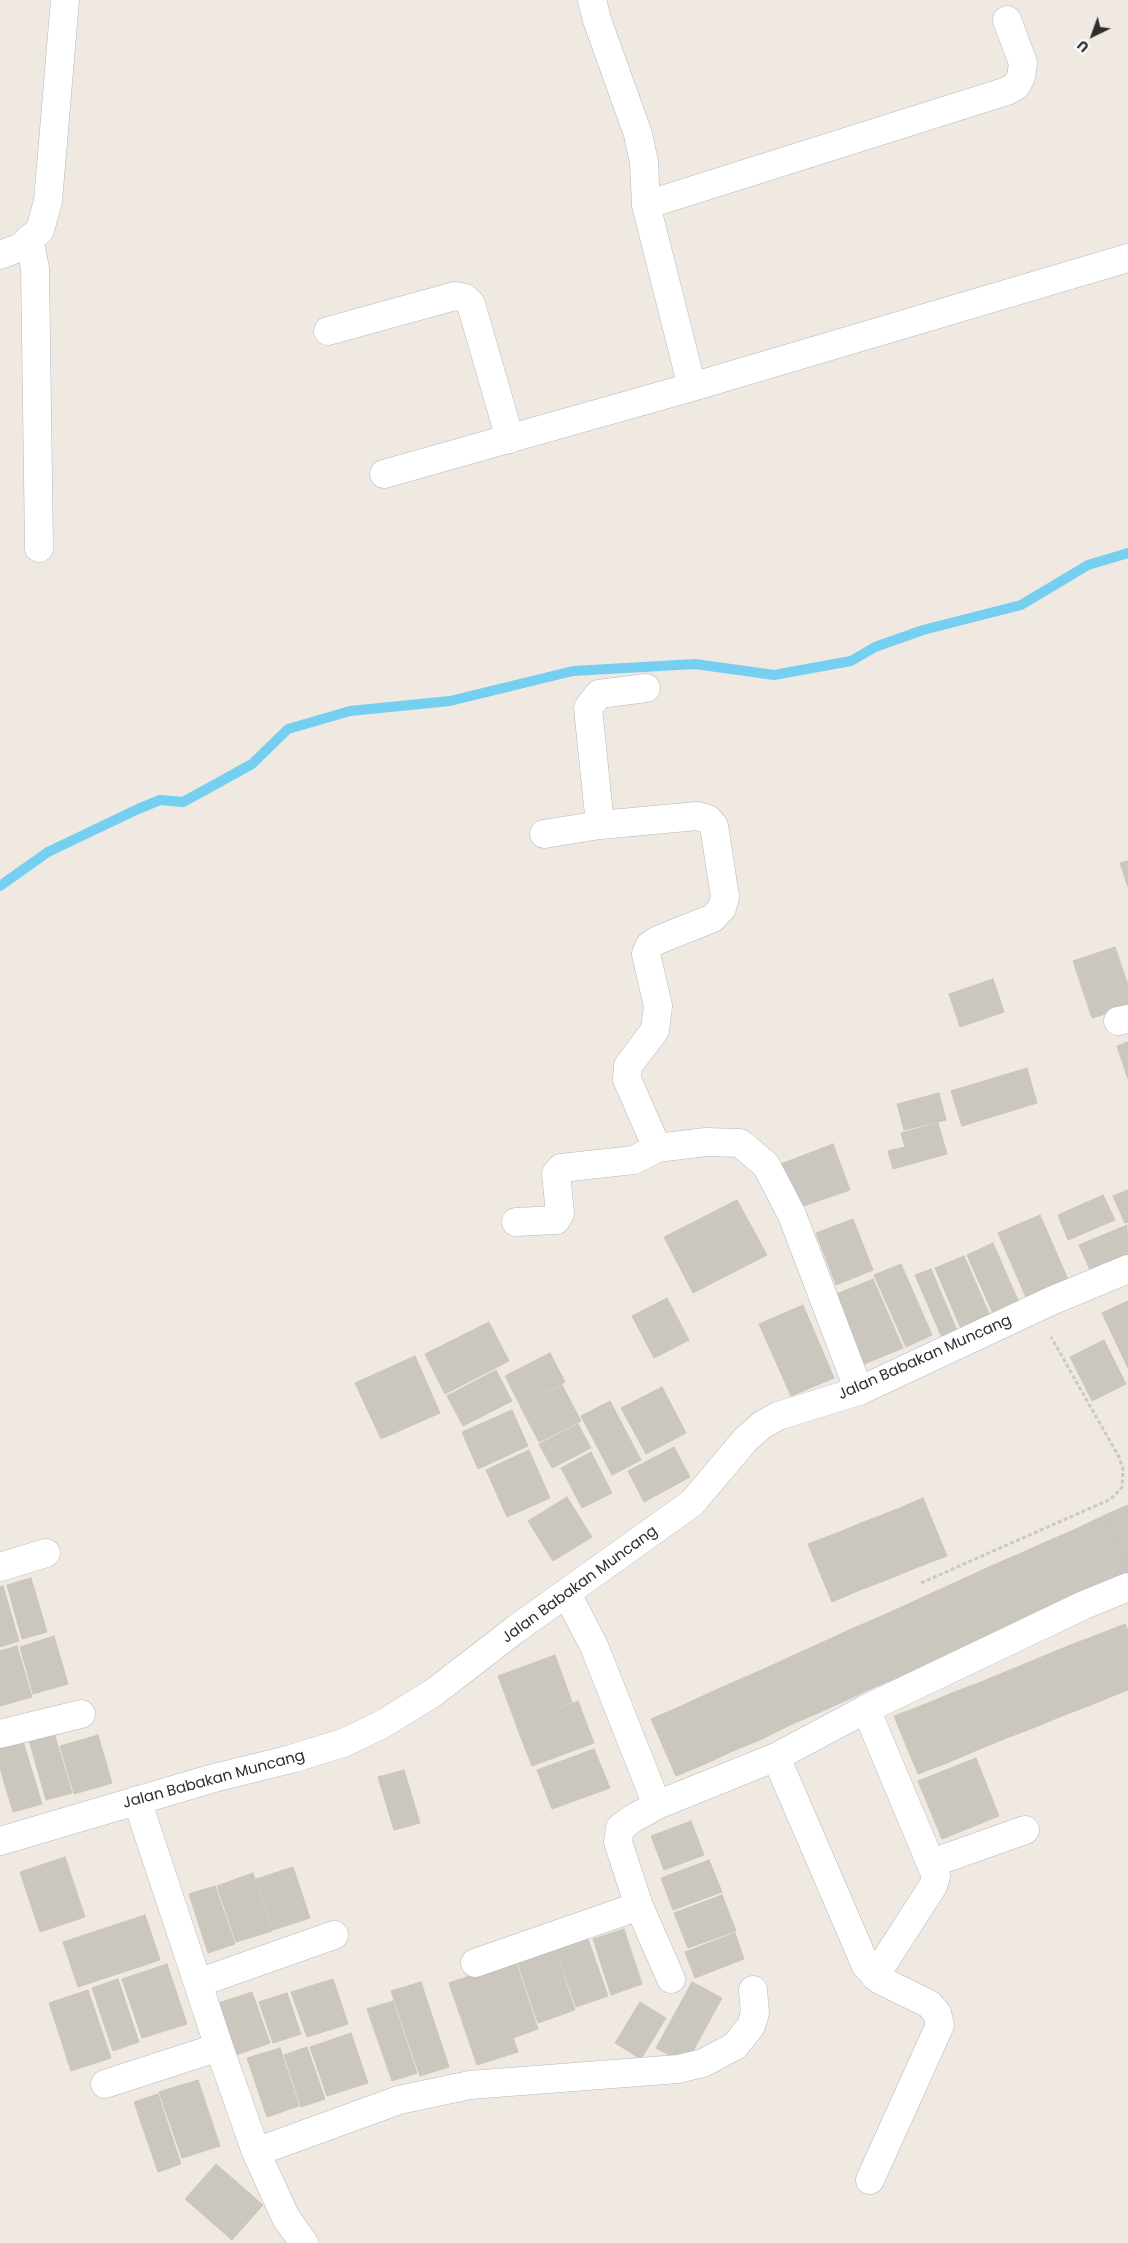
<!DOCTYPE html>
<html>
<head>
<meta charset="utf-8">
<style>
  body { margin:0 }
  #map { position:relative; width:1128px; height:2243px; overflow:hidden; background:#efe9e1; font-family:Poppins,sans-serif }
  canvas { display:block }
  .north { position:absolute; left:1068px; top:10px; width:50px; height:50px; -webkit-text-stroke:4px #fff; paint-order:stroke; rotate:222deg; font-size:14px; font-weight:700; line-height:20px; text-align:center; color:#2e2e2e }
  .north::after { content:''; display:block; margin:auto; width:18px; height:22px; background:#2e2e2e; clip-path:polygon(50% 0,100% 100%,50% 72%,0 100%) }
</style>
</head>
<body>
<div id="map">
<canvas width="1128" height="2243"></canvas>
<div class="north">U</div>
</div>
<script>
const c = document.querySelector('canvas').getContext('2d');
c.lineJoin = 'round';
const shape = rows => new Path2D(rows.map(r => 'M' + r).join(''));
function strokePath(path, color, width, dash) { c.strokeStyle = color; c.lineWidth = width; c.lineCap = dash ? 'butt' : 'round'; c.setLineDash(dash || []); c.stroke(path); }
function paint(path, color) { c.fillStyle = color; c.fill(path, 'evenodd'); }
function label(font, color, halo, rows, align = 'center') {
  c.font = font + ' Poppins,sans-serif'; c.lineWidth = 4; c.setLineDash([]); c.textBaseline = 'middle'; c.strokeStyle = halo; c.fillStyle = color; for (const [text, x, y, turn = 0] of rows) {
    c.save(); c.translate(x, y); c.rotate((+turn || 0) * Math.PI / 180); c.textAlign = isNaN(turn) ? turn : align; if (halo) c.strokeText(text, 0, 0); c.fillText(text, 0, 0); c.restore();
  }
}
strokePath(shape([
  [0,886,48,852,138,809,160,800,183,802,205,790,252,764,288,729,350,711,450,701,573,671,695,664,774,675,851,661,875,647,923,630,1021,605,1088,565,1128,553]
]), '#75cff0', 10);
const building = shape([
  [1128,861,1128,887,1120,863,1128,861],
  [1115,947,1128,985,1128,1007,1092,1018,1073,961,1115,947],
  [993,979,1004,1012,960,1027,949,994,993,979],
  [1128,1042,1128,1079,1117,1046,1128,1042],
  [1027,1068,1037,1103,962,1126,951,1091,1027,1068],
  [939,1093,946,1120,904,1130,897,1104,939,1093],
  [938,1123,947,1154,893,1169,888,1151,905,1147,901,1133,938,1123],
  [833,1144,850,1190,795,1209,778,1165,833,1144],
  [1128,1190,1128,1222,1125,1223,1113,1196,1128,1190],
  [1103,1195,1115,1220,1068,1240,1058,1215,1103,1195],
  [737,1200,767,1255,693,1293,664,1237,737,1200],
  [1040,1215,1070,1284,1028,1302,998,1233,1040,1215],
  [853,1219,873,1270,836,1285,816,1233,853,1219],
  [1127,1225,1128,1264,1094,1279,1079,1245,1127,1225],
  [993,1243,1020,1305,994,1316,967,1255,993,1243],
  [964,1256,991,1318,962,1331,935,1268,964,1256],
  [901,1264,932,1335,906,1347,874,1275,901,1264],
  [931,1269,958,1333,943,1340,915,1275,931,1269],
  [873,1279,903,1348,862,1365,832,1296,873,1279],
  [667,1298,689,1340,654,1358,632,1316,667,1298],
  [1128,1301,1128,1368,1102,1313,1128,1301],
  [803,1305,834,1378,791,1396,759,1324,803,1305],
  [489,1322,509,1361,445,1394,425,1354,489,1322],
  [1104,1340,1126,1384,1092,1401,1070,1357,1104,1340],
  [550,1353,565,1382,520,1405,505,1376,550,1353],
  [415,1356,440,1413,381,1439,355,1383,415,1356],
  [496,1370,512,1401,463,1426,447,1396,496,1370],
  [562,1385,581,1421,539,1442,520,1406,562,1385],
  [662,1387,686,1433,646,1454,621,1408,662,1387],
  [610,1401,641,1460,612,1475,581,1416,610,1401],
  [512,1410,528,1446,478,1469,462,1432,512,1410],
  [578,1424,591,1448,552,1468,539,1444,578,1424],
  [674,1447,690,1477,644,1502,628,1471,674,1447],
  [529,1450,550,1498,507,1517,486,1470,529,1450],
  [591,1452,612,1493,582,1508,561,1468,591,1452],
  [567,1497,592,1537,553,1561,528,1521,567,1497],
  [923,1498,947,1556,918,1567,895,1510,923,1498],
  [1128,1505,1128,1567,1105,1515,1128,1505],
  [895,1510,918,1567,889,1579,866,1521,895,1510],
  [1105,1515,1128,1567,1128,1574,1102,1585,1076,1529,1105,1515],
  [866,1521,889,1579,860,1590,837,1533,866,1521],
  [1076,1529,1102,1585,1073,1598,1048,1541,1076,1529],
  [837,1533,860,1590,832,1602,808,1544,837,1533],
  [1048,1541,1073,1598,1046,1611,1019,1554,1048,1541],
  [1019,1554,1046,1611,1017,1623,991,1566,1019,1554],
  [991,1566,1017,1623,989,1636,963,1579,991,1566],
  [31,1578,47,1632,22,1639,7,1585,31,1578],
  [963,1579,989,1636,960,1649,934,1592,963,1579],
  [3,1586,19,1641,0,1647,0,1587,3,1586],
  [934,1592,960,1649,932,1662,906,1605,934,1592],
  [906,1605,932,1662,904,1675,877,1618,906,1605],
  [877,1618,904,1675,875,1687,849,1630,877,1618],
  [1125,1624,1128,1630,1128,1690,1120,1693,1097,1635,1125,1624],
  [849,1630,875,1687,847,1700,821,1643,849,1630],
  [1097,1635,1120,1693,1091,1705,1068,1646,1097,1635],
  [54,1636,68,1684,33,1694,20,1647,54,1636],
  [821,1643,847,1700,818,1713,792,1656,821,1643],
  [17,1646,32,1697,0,1706,0,1651,17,1646],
  [1068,1646,1091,1705,1062,1716,1039,1658,1068,1646],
  [555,1655,572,1702,516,1724,498,1676,555,1655],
  [792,1656,818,1713,790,1725,764,1669,792,1656],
  [1039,1658,1062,1716,1033,1728,1010,1670,1039,1658],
  [764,1669,790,1725,762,1739,736,1681,764,1669],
  [1010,1670,1033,1728,1004,1739,981,1682,1010,1670],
  [736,1681,762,1739,733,1751,707,1694,736,1681],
  [981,1682,1004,1739,975,1751,952,1693,981,1682],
  [952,1693,975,1751,947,1763,923,1705,952,1693],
  [707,1694,733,1751,705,1764,679,1707,707,1694],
  [578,1701,594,1743,532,1766,516,1725,578,1701],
  [923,1705,947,1763,918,1774,894,1716,923,1705],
  [679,1707,705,1764,676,1776,651,1719,679,1707],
  [54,1733,72,1793,46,1800,29,1740,54,1733],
  [98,1735,112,1783,74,1794,60,1746,98,1735],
  [23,1741,42,1804,13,1812,0,1768,0,1747,23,1741],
  [594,1749,610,1788,552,1809,537,1770,594,1749],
  [976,1758,999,1816,942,1839,918,1781,976,1758],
  [404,1770,420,1823,394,1830,378,1777,404,1770],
  [691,1821,704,1855,664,1870,651,1836,691,1821],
  [65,1857,85,1917,40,1932,20,1872,65,1857],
  [709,1860,722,1892,673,1910,661,1878,709,1860],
  [293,1867,310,1918,273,1930,256,1879,293,1867],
  [253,1873,272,1931,236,1942,217,1886,253,1873],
  [215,1886,235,1944,208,1953,189,1894,215,1886],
  [722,1895,736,1931,688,1948,674,1913,722,1895],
  [145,1915,160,1960,78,1987,63,1942,145,1915],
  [624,1929,642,1984,611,1995,593,1939,624,1929],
  [735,1933,744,1959,695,1978,685,1952,735,1933],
  [588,1939,608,1996,576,2007,556,1949,588,1939],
  [554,1946,575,2010,538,2023,516,1958,554,1946],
  [515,1960,538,2029,513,2038,490,1969,515,1960],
  [167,1964,187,2024,142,2038,122,1979,167,1964],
  [490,1969,518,2052,477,2065,449,1983,490,1969],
  [118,1979,139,2042,113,2051,92,1988,118,1979],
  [333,1979,348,2024,307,2037,291,1992,333,1979],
  [421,1982,449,2067,420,2076,391,1991,421,1982],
  [692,1982,722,1998,686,2064,656,2048,692,1982],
  [88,1990,111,2058,71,2071,49,2003,88,1990],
  [252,1992,270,2043,236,2055,218,2003,252,1992],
  [287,1993,301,2034,273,2043,259,2002,287,1993],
  [393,2001,417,2073,392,2081,367,2009,393,2001],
  [640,2002,666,2018,641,2059,615,2043,640,2002],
  [351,2033,368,2083,327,2096,310,2047,351,2033],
  [307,2047,325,2099,301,2107,284,2055,307,2047],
  [280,2048,299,2106,267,2117,247,2058,280,2048],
  [198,2080,220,2146,182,2158,159,2092,198,2080],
  [158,2094,181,2164,158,2172,134,2102,158,2094],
  [216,2164,263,2205,232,2240,185,2199,216,2164]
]);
paint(building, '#cbc7bf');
strokePath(building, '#cbc5ba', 1);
const street = shape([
  [592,0,597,20,638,134,644,162,646,205,692,387],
  [646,205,1007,91,1016,86,1021,77,1023,63,1007,20],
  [29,239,35,268,39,548],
  [0,255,21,247,40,230,48,201,65,0],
  [328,331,455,296,465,298,471,304,510,439],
  [384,474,692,387,1128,258],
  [600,825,588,708,599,694,646,688],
  [544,834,600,825,697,816,708,819,714,826,725,897,722,908,713,918,658,940,650,945,646,954,658,1006,655,1030,628,1066,627,1079,657,1148],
  [1118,1021,1128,1019],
  [516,1222,556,1220,560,1213,556,1174,561,1168,634,1160,657,1148,706,1142,740,1143,766,1165,792,1215,859,1391],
  [0,1567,46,1553],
  [567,1594,594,1646,657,1805],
  [866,1709,936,1876,933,1886,875,1976],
  [0,1734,81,1714],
  [776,1757,866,1966,880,1980,929,2004,937,2013,940,2025,870,2180],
  [137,1800,219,2047,256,2152,286,2218,304,2243],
  [932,1863,1025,1830],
  [475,1963,639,1906],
  [671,1979,639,1906,618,1842,620,1828,632,1819,657,1805,776,1757,866,1709,1084,1605,1128,1587],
  [198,1983,334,1935],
  [105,2084,219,2047],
  [256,2152,399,2100,470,2085,678,2069,703,2063,735,2046,751,2026,755,2013,753,1990]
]);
const secondary = shape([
  [0,1841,214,1778,291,1759,343,1743,381,1725,433,1693,516,1629,692,1503,746,1439,762,1425,778,1416,859,1391,1051,1301,1128,1269]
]);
strokePath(street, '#b4b7c1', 29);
strokePath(secondary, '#b4b7c1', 29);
strokePath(shape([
  [921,1583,1111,1499,1122,1487,1123,1469,1119,1457,1051,1337]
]), '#c9c9c9', 3, [4, 2.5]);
strokePath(street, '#fff', 28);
strokePath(secondary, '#fff', 28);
label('15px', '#2e2e2e', '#fff', [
  ["Jalan Babakan Muncang",925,1358,-24],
  ["Jalan Babakan Muncang",580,1585,-36],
  ["Jalan Babakan Muncang",214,1780,-15]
]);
</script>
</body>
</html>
